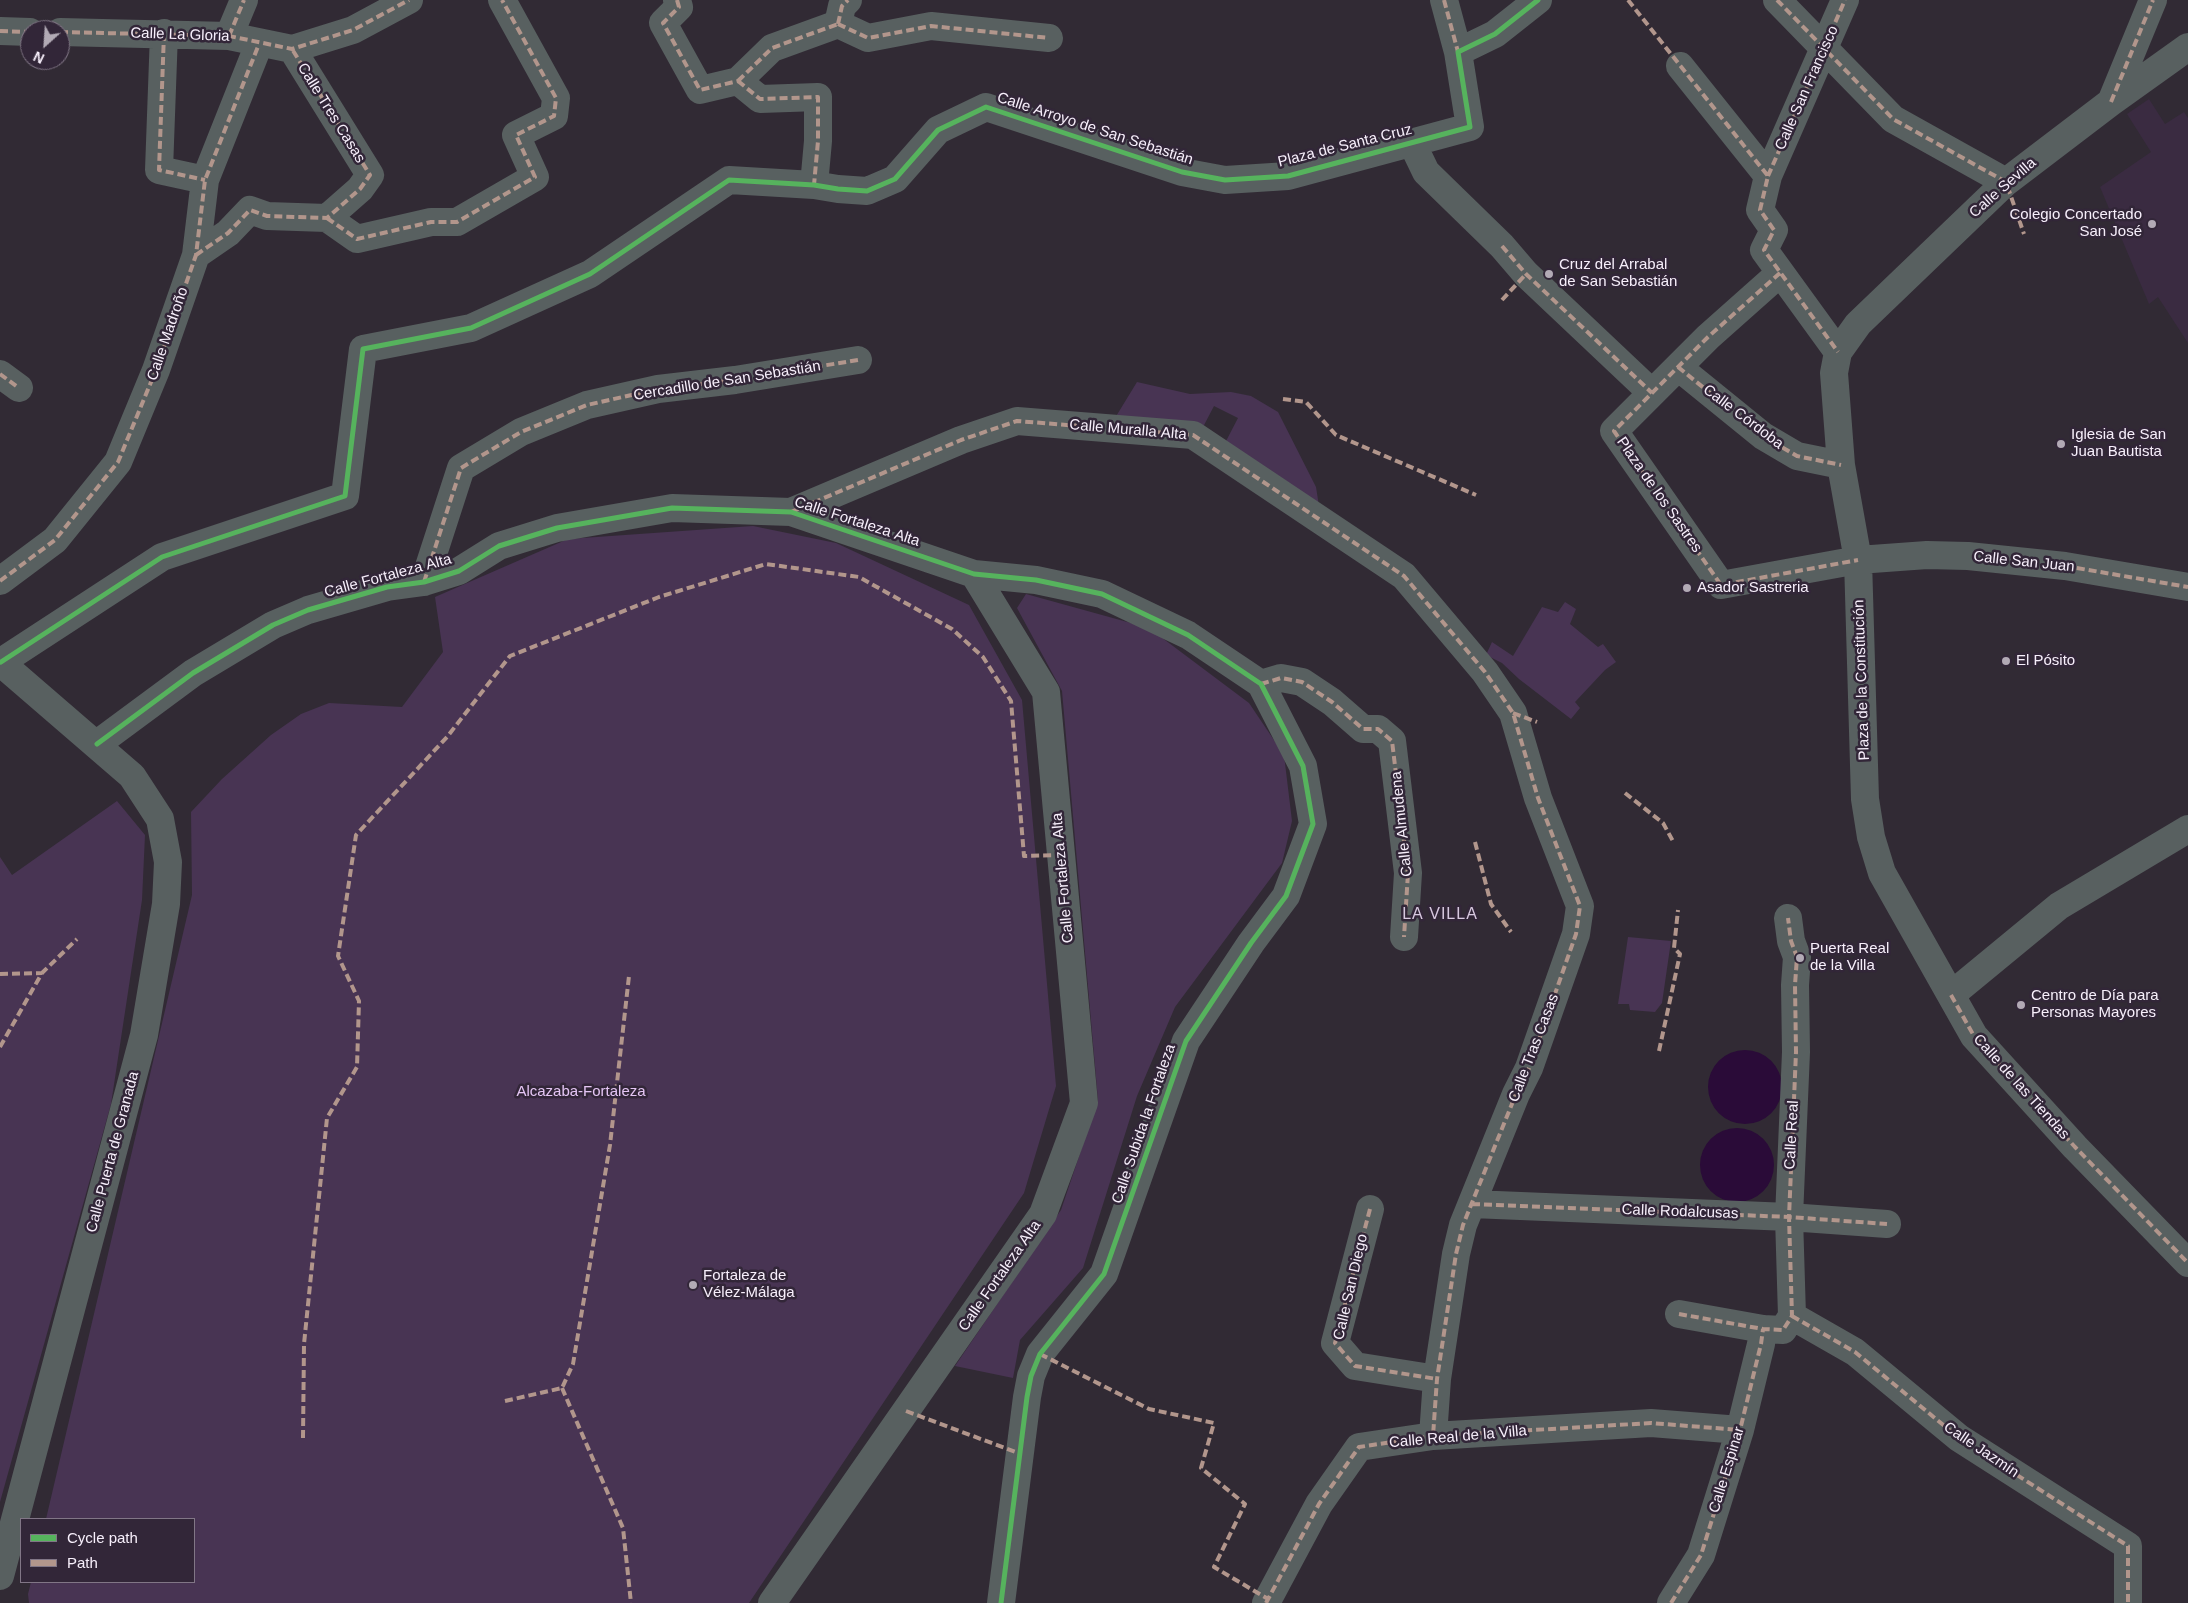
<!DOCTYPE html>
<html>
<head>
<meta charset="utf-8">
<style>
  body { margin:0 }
  #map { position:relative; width:2188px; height:1603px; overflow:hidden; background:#312a34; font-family:Arial,sans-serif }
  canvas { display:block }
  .legend { position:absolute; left:20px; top:1518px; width:175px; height:65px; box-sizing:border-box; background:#322638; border:1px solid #817686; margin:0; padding:6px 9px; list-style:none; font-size:15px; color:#f7effb }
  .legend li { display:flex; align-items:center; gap:10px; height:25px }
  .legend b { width:25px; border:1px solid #817686 }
  .north { position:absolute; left:20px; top:20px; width:50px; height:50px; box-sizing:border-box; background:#322638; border:1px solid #817686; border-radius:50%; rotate:206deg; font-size:14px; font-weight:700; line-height:20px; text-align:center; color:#f7effb }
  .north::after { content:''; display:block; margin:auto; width:18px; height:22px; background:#b2aab5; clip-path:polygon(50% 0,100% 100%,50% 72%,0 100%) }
</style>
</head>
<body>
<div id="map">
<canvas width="2188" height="1603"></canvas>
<ul class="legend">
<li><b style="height:6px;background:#56b35d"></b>Cycle path</li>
<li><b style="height:6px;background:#b2968c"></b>Path</li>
</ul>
<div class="north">N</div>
</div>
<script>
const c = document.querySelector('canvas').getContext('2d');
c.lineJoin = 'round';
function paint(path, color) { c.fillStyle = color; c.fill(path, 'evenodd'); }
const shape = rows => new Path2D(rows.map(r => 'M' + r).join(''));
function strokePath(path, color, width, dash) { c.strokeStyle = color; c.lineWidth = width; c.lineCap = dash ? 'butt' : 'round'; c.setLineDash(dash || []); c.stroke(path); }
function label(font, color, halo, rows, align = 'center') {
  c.font = font + ' Arial,sans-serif'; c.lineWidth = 5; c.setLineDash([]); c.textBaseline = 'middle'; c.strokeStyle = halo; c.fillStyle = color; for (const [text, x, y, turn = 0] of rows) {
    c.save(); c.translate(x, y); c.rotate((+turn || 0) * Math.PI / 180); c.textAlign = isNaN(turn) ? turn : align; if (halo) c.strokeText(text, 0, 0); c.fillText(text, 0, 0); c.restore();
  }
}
paint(shape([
  [2149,99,2165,124,2184,112,2188,118,2188,343,2158,297,2149,304,2100,187,2151,152,2127,114]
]), '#3a2b41');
paint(shape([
  [1137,382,1190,394,1231,392,1251,396,1278,412,1316,487,1319,506,1224,445,1238,418,1214,406,1202,429,1115,418],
  [753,526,836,543,969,605,1022,700,1056,1086,1024,1193,749,1603,29,1603,28,1594,31,1582,194,1582,194,1519,46,1519,192,895,191,812,222,779,271,735,301,714,329,703,402,707,443,652,435,597,568,539],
  [1026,594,1149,628,1249,703,1284,755,1292,821,1282,863,1175,1007,1137,1096,1083,1268,1020,1340,1013,1378,955,1366,1061,1210,1098,1100,1062,691,1017,608],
  [1565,602,1576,609,1570,624,1598,647,1603,644,1616,662,1605,670,1575,702,1580,708,1571,719,1519,679,1502,663,1486,655,1492,642,1513,656,1542,607,1558,612],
  [117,801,145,835,142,900,111,1104,0,1502,0,857,12,875],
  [1628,937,1671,941,1662,1003,1655,1012,1630,1010,1629,1004,1618,1004]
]), '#483453');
paint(shape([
  '1708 1087a37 37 0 1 1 74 0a37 37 0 1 1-74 0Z',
  '1700 1165a37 37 0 1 1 74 0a37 37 0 1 1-74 0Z'
]), '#2a0b38');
strokePath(shape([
  [677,0,679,7,663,23,700,90,738,81],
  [1777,0,1893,119,2006,182],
  [838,24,868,38,931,26,1049,38],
  [838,24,842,6,848,0],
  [0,31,30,32],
  [60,32,229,36,292,49,353,30,409,0],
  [164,33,159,170,205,180],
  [229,36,244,0],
  [2188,47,2111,102,2006,182,1858,324,1838,352,1834,373,1841,465,1858,560,1865,799,1871,837,1882,873,1974,1036,2075,1147,2188,1263],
  [1458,52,1495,34,1538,0],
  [1680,66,1768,176,1760,210,1774,230,1764,250,1838,352],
  [738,81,760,99,818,97,818,141,814,185],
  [738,81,772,48,838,24],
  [2111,102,2153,0],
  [1412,143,1426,172,1502,246,1526,274,1652,393],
  [1768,176,1845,0],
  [327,218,357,239,431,222,457,222,535,177,516,135,554,116,556,98,502,0],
  [196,255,228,233,250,210,267,216,327,218,360,189,370,175,292,49],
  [1780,273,1708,337,1614,431,1721,585,1858,560,1927,555,1968,556,2065,566,2188,587],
  [1678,367,1763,436,1797,456,1841,465],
  [0,374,19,388],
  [791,512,961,440,1017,421,1193,435,1404,576,1485,672,1513,713,1538,798,1580,906,1576,934,1529,1068,1516,1094,1463,1225,1456,1254,1437,1379,1433,1436],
  [0,581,55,540,118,462,156,370,196,255,205,180,259,44],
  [424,582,461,468,521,432,587,405,658,389,735,380,858,360],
  [0,662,132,776,160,819,168,862,166,904,144,1035,0,1576],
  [1,662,162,557,345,496,363,349,471,328,590,274,729,180,814,185,838,189,867,191,895,179,938,130,986,107,1182,172,1225,180,1288,176,1470,127,1458,52,1444,0],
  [1261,684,1281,678,1302,682,1332,702,1363,729,1378,729,1392,741,1408,873,1404,937],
  [97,744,193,673,273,625,308,610,387,587,424,582,459,571,499,546,557,528,672,508,791,512,974,574,1036,580,1102,594,1188,635,1261,684,1303,766,1313,824,1286,896,1251,943,1186,1041,1104,1274,1040,1354,1031,1376,1027,1397,1001,1603],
  [1951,995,2059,906,2188,829],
  [1472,1204,1789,1217,1887,1224],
  [1370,1209,1335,1343,1355,1366,1437,1379],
  [1679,1314,1763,1329,1783,1330,1792,1316,1789,1217,1796,1052,1795,985,1797,957,1791,941,1788,918],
  [1792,1316,1855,1352,1959,1438,2128,1546,2128,1603],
  [772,1603,1043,1214,1084,1103,1046,692,974,574],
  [1266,1603,1319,1504,1359,1447,1433,1436,1651,1423,1740,1430],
  [1671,1603,1701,1555,1740,1430,1761,1344,1763,1329]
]), '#586060', 28);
strokePath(shape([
  [677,0,679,7,663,23,700,90,738,81],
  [1444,0,1458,52],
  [1628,0,1768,176,1760,210,1774,230,1764,250,1838,352],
  [1777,0,1893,119,2006,182,2024,234],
  [838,24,868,38,931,26,1049,38],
  [838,24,842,6,848,0],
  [0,31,30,32],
  [60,32,229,36,292,49,353,30,409,0],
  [164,33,159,170,205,180],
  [229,36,244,0],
  [738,81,760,99,818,97,818,141,814,185],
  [738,81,772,48,838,24],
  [2111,102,2153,0],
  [1768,176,1845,0],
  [327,218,357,239,431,222,457,222,535,177,516,135,554,116,556,98,502,0],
  [1502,246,1526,274,1652,393],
  [196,255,228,233,250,210,267,216,327,218,360,189,370,175,292,49],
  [1780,273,1708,337,1614,431,1721,585,1858,560],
  [1502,300,1526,274],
  [1678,367,1763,436,1797,456,1841,465],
  [0,374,19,388],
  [1283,399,1306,402,1336,435,1476,495],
  [791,512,961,440,1017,421,1193,435,1404,576,1485,672,1513,713,1538,798,1580,906,1576,934,1529,1068,1516,1094,1463,1225,1456,1254,1437,1379,1433,1436],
  [2065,566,2188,587],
  [0,581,55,540,118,462,156,370,196,255,205,180,259,44],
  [424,582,461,468,521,432,587,405,658,389,735,380,858,360],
  [1261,684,1281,678,1302,682,1332,702,1363,729,1378,729,1392,741,1408,873,1404,937],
  [1513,713,1537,722],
  [1625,793,1663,823,1674,843],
  [1475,842,1491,904,1511,932],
  [0,974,42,973],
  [1951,995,1974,1036,2075,1147,2188,1263],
  [0,1047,42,973,77,939],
  [1659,1051,1680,954,1674,948,1678,910],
  [1472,1204,1789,1217,1887,1224],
  [1370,1209,1335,1343,1355,1366,1437,1379],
  [1679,1314,1763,1329,1783,1330,1792,1316,1789,1217,1796,1052,1795,985,1797,957,1791,941,1788,918],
  [1792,1316,1855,1352,1959,1438,2128,1546,2128,1603],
  [1040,1354,1149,1409,1214,1423,1201,1468,1245,1504,1214,1567,1268,1599],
  [562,1388,623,1528,631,1603],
  [505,1401,562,1388,573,1364,610,1145,629,976],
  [906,1411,1021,1454],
  [303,1438,304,1344,327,1118,357,1067,359,1001,338,956,356,835,447,737,510,656,659,597,766,564,859,577,952,629,983,657,1011,701,1024,856,1061,855],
  [1266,1603,1319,1504,1359,1447,1433,1436,1651,1423,1740,1430],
  [1671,1603,1701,1555,1740,1430,1761,1344,1763,1329]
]), '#b2968c', 4, [8, 4]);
strokePath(shape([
  [1,662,162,557,345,496,363,349,471,328,590,274,729,180,814,185,838,189,867,191,895,179,938,130,986,107,1182,172,1225,180,1288,176,1470,127,1458,52,1495,34,1538,0],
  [97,744,193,673,273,625,308,610,387,587,424,582,459,571,499,546,557,528,672,508,791,512,974,574,1036,580,1102,594,1188,635,1261,684,1303,766,1313,824,1286,896,1251,943,1186,1041,1104,1274,1040,1354,1031,1376,1027,1397,1001,1603]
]), '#56b35d', 5);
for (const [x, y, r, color] of [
  [2152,224,5,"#b2aab5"],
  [1549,274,5,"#b2aab5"],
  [2061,444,5,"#b2aab5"],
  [1687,588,5,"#b2aab5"],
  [2006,661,5,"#b2aab5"],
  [1800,958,5,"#b2aab5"],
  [2021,1005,5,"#b2aab5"],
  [693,1285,5,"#b2aab5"]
]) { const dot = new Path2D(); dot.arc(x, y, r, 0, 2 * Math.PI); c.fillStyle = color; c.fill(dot); strokePath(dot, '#322638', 2); }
label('15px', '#f7effb', '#322638', [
  ["Calle La Gloria",180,35,2],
  ["Calle San Francisco",1807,88,-66],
  ["Calle Tres Casas",331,113,58],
  ["Calle Arroyo de San Sebastián",1095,129,18],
  ["Plaza de Santa Cruz",1345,146,-14],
  ["Calle Sevilla",2003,188,-41],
  ["Calle Madroño",168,334,-71],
  ["Cercadillo de San Sebastián",727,381,-9],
  ["Calle Córdoba",1743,417,37],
  ["Calle Muralla Alta",1128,430,5],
  ["Plaza de los Sastres",1659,495,55],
  ["Calle Fortaleza Alta",857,522,18],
  ["Calle San Juan",2024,562,6],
  ["Calle Fortaleza Alta",388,576,-15],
  ["Plaza de la Constitución",1862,680,-92],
  ["Calle Almudena",1402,824,-96],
  ["Calle Fortaleza Alta",1063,878,-95],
  ["Calle Tras Casas",1534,1048,-69],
  ["Calle de las Tiendas",2021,1087,48],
  ["Calle Subida la Fortaleza",1144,1124,-71],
  ["Calle Real",1792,1135,-87],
  ["Calle Puerta de Granada",113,1152,-75],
  ["Calle Rodalcusas",1680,1212,2],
  ["Calle Fortaleza Alta",1000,1276,-55],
  ["Calle San Diego",1351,1287,-77],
  ["Calle Real de la Villa",1458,1437,-5],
  ["Calle Jazmín",1981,1450,34],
  ["Calle Espinar",1727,1470,-73]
]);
label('15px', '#f7effb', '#322638', [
  ["Colegio Concertado",2142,215,"right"],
  ["San José",2142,232,"right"],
  ["Cruz del Arrabal",1559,265],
  ["de San Sebastián",1559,282],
  ["Iglesia de San",2071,435],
  ["Juan Bautista",2071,452],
  ["Asador Sastreria",1697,588],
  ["El Pósito",2016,661],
  ["Puerta Real",1810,949],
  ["de la Villa",1810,966],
  ["Centro de Día para",2031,996],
  ["Personas Mayores",2031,1013],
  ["Fortaleza de",703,1276],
  ["Vélez-Málaga",703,1293]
], 'left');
label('15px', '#e4c5f4', '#322638', [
  ["Alcazaba-Fortaleza",581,1092]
]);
c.letterSpacing = '1px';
label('16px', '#d8c9e0', '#322638', [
  ["LA VILLA",1440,915]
]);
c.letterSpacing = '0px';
</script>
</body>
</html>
